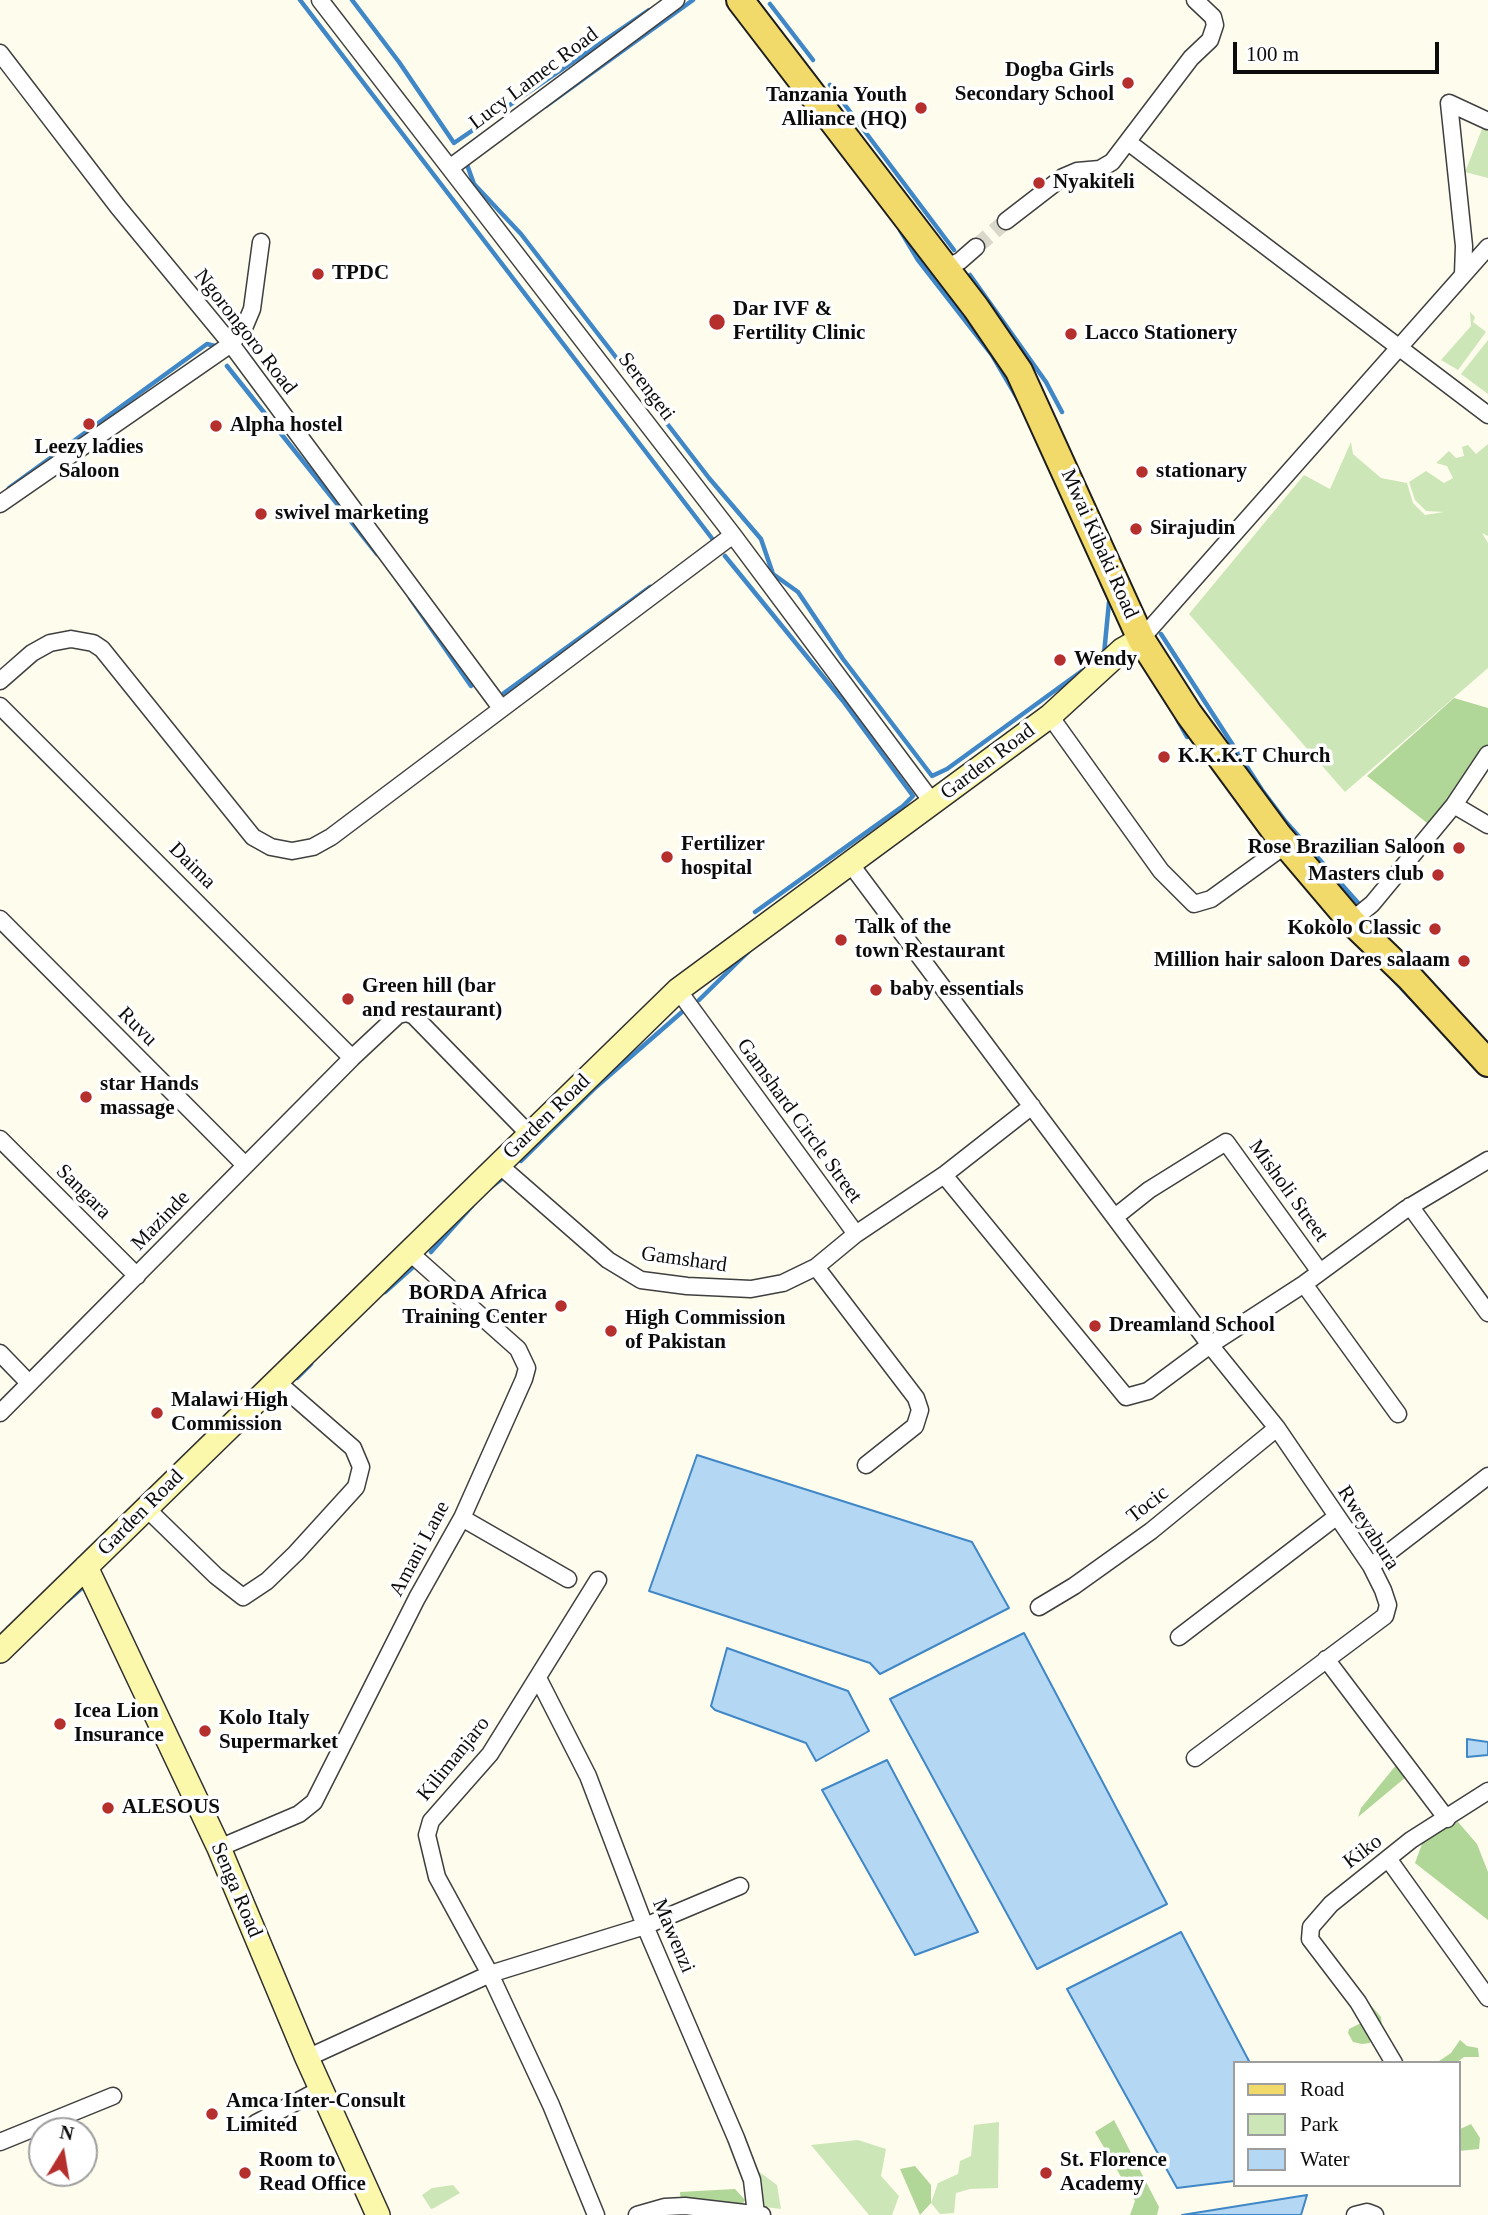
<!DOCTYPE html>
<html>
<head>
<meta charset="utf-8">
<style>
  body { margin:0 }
  #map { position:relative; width:1488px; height:2215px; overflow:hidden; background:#fefcec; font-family:"Times New Roman",serif }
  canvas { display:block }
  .legend { position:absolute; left:1233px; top:2061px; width:228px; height:126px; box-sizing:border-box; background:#fff; border:2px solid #9e9e9e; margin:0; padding:9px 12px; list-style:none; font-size:21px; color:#0c0c0c }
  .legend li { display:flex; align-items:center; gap:14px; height:35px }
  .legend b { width:35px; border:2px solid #9e9e9e }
  .north { position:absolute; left:28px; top:2117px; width:70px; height:70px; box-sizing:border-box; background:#fff; border:2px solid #9e9e9e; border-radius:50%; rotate:11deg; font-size:19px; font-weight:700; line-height:28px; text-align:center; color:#0c0c0c }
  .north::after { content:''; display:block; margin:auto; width:24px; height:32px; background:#b52f2c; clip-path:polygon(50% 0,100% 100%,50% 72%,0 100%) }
  .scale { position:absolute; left:1233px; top:42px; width:206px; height:32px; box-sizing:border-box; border:4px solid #0c0c0c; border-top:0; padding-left:9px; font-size:21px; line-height:24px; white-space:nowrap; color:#0c0c0c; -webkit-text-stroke:5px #fff; paint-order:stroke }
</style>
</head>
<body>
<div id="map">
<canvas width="1488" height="2215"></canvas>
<ul class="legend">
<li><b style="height:9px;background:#f1da69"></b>Road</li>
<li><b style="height:19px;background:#cde6b8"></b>Park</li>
<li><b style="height:19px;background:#b4d7f3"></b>Water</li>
</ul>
<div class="north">N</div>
<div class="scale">100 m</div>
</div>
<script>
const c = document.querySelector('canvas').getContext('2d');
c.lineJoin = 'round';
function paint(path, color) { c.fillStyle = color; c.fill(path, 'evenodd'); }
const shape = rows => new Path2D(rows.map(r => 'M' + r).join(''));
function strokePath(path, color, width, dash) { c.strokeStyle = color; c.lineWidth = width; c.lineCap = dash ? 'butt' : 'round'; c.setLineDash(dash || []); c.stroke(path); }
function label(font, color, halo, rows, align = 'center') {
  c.font = font + ' "Times New Roman",serif'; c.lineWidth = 7; c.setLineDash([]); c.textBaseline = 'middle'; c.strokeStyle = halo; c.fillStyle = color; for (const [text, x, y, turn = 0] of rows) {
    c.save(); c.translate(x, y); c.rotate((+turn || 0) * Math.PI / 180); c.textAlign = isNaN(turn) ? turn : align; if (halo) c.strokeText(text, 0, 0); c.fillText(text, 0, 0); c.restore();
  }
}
paint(shape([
  [1488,114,1488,178,1465,172],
  [1470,312,1475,317,1473,322,1486,332,1458,370,1441,360,1471,326],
  [1488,340,1488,394,1461,374],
  [1351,442,1353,454,1381,478,1407,483,1413,503,1425,515,1444,512,1426,511,1415,500,1409,482,1426,471,1444,483,1453,478,1447,466,1436,463,1449,451,1456,458,1464,456,1462,447,1468,445,1476,454,1488,444,1488,536,1482,533,1488,543,1488,668,1345,792,1189,614,1304,475,1330,489],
  [999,2122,998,2188,970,2189,956,2193,954,2213,940,2214,931,2203,938,2183,958,2174,960,2161,971,2156,974,2125],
  [858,2140,886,2149,881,2176,899,2196,892,2215,869,2215,811,2145],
  [750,2165,777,2185,781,2209,765,2207],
  [453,2185,460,2193,434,2208,431,2209,422,2195,432,2188]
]), '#cde6b8');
paint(shape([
  [1454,698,1488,708,1488,744,1431,826,1367,776],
  [1397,1764,1406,1777,1358,1817,1361,1808],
  [1458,1822,1477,1844,1488,1872,1488,1920,1415,1863,1422,1844,1420,1834],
  [1360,2002,1368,2002,1381,2017,1382,2025,1381,2032,1370,2037,1370,2043,1362,2044,1353,2042,1348,2033,1349,2029,1365,2021],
  [1460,2040,1467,2046,1478,2048,1479,2057,1464,2057,1456,2063,1436,2063,1451,2053],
  [1114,2120,1159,2207,1157,2215,1130,2215,1135,2201,1095,2132],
  [1471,2124,1480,2138,1479,2149,1458,2151,1458,2130],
  [915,2166,931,2185,931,2203,920,2215,900,2169],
  [735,2189,745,2200,739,2211,681,2204,680,2192]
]), '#b0d698');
const water = shape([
  [697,1455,972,1542,1009,1608,880,1674,870,1663,649,1591,697,1455],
  [1024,1633,1167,1904,1037,1969,890,1699,1024,1633],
  [727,1648,848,1691,869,1731,816,1761,806,1743,715,1710,711,1706,727,1648],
  [1467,1739,1488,1742,1488,1755,1467,1757,1467,1739],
  [887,1760,978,1932,915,1955,822,1790,887,1760],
  [1181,1932,1250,2063,1234,2063,1234,2181,1177,2188,1067,1989,1181,1932],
  [1307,2195,1301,2215,1182,2215,1307,2195]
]);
paint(water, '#b4d7f3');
strokePath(water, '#3f87c6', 2);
strokePath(shape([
  [300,0,714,541,711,543],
  [352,0,399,62,454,143,649,10],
  [770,4,813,60],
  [830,85,954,250],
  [546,106,693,0],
  [466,162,474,184,521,234,709,478,761,539,773,574,798,592,843,659,932,776,947,769,1086,668],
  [900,230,918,260,992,355,1019,401],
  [970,275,1046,382,1062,412],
  [227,366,377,554],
  [9,488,207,344,219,347],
  [725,556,843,701,913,796,903,806,755,912],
  [1102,584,1116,614],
  [410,598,471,686],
  [1161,634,1262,790,1286,822,1360,905],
  [1104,654,1109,602],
  [504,693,650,587],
  [1177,719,1187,737],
  [1389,975,1424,1012],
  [699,1000,748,952],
  [521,1161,596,1087,682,1012],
  [491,1187,503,1178],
  [431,1252,472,1206],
  [385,1292,412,1268],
  [297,1378,311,1364],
  [67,1601,82,1588]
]), '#3f87c6', 4.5);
strokePath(shape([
  [976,247,1006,221]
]), '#dad8ca', 16, [16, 8]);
const street = shape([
  [320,0,733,535,933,803],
  [0,53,118,207,231,344,501,708],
  [1128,142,1488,415],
  [451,167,676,0],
  [1006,221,1063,177,1077,171,1100,169,1112,162,1191,58,1210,40,1215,25,1213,17,1195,0],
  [945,268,960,261,976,247],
  [1463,274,1464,246,1449,103,1488,121],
  [0,504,231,344,244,328,252,309,261,242],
  [1141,639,1488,247],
  [0,681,32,653,50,643,71,639,93,643,102,649,253,837,271,847,292,851,313,847,331,837,733,535],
  [0,706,352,1058],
  [1050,716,1161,871,1194,904,1211,899,1287,844],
  [1454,805,1488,825],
  [849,862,1210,1345,1277,1428,1371,1566,1383,1590,1388,1605,1385,1616,1195,1758],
  [0,919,245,1165],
  [1351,921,1372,904,1454,805,1488,754],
  [678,990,856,1234],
  [0,1139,137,1276],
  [498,1164,608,1260,641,1280,687,1286,751,1289,783,1283,816,1267,856,1234,944,1175,1032,1106],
  [944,1175,1126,1397,1148,1391,1210,1345,1304,1284,1406,1209,1488,1160],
  [1410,1206,1488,1313],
  [1115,1217,1149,1190,1226,1142,1320,1272],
  [816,1267,916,1398,920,1410,915,1426,866,1465],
  [1304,1284,1398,1414],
  [0,1353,29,1383],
  [0,1413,352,1058,398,1015,407,1013,414,1016,529,1134],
  [146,1508,216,1576,243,1597,267,1581,296,1553,356,1487,361,1467,353,1448,276,1381],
  [462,1518,568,1579],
  [1371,1566,1488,1476],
  [1039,1607,1074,1586,1151,1531,1277,1428],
  [1179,1637,1336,1517],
  [1326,1659,1447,1819],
  [538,1678,588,1776,645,1926,736,2138,752,2180,756,2214],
  [219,1848,299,1814,314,1802,417,1598,462,1518,524,1379,527,1368,518,1349,408,1251],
  [1389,1860,1488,1998],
  [307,2058,490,1974,645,1926,740,1886],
  [1394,2063,1358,2002,1310,1939,1311,1927,1331,1904,1411,1840,1488,1791],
  [256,2123,321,2089],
  [0,2142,113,2096],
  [596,2215,551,2105,490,1974,437,1877,427,1835,431,1821,490,1754,598,1580],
  [637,2215,665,2207,685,2206,762,2215],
  [1355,2215,1367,2212,1375,2215]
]);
const secondary = shape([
  [86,1567,219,1848,307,2058,378,2215],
  [0,1651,678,990,1050,716,1122,650,1141,639]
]);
const primary = shape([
  [740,0,976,308,1019,371,1141,639,1189,714,1278,835,1351,921,1410,978,1488,1063]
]);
strokePath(street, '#3f3f3f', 19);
strokePath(secondary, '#2e2e2e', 26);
strokePath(primary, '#1d1d1d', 30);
strokePath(street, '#fff', 16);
strokePath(secondary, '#fbf7ab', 23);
strokePath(primary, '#f1da69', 26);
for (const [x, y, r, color] of [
  [1128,83,7,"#b52f2c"],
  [921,108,7,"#b52f2c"],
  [1039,183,7,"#b52f2c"],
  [318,274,7,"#b52f2c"],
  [717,322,9,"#b52f2c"],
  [1071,334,7,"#b52f2c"],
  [89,424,7,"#b52f2c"],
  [216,426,7,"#b52f2c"],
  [1142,472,7,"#b52f2c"],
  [261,514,7,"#b52f2c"],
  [1136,529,7,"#b52f2c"],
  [1060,660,7,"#b52f2c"],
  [1164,757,7,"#b52f2c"],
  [1459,848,7,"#b52f2c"],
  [667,857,7,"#b52f2c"],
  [1438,875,7,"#b52f2c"],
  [1435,929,7,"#b52f2c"],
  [841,940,7,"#b52f2c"],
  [1464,961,7,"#b52f2c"],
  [876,990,7,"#b52f2c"],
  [348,999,7,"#b52f2c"],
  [86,1097,7,"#b52f2c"],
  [561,1306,7,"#b52f2c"],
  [1095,1326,7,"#b52f2c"],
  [611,1331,7,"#b52f2c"],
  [157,1413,7,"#b52f2c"],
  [60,1724,7,"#b52f2c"],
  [205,1731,7,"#b52f2c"],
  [108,1808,7,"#b52f2c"],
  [212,2114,7,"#b52f2c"],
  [245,2173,7,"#b52f2c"],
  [1046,2173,7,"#b52f2c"]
]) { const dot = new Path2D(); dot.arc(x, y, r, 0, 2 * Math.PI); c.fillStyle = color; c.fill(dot); strokePath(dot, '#fff', 2.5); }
label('bold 21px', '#0c0c0c', '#fff', [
  ["Dogba Girls",1114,71,"right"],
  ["Secondary School",1114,95,"right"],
  ["Tanzania Youth",907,96,"right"],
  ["Alliance (HQ)",907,120,"right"],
  ["Nyakiteli",1053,183],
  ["TPDC",332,274],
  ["Dar IVF &",733,310],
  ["Fertility Clinic",733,334],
  ["Lacco Stationery",1085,334],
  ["Alpha hostel",230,426],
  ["Leezy ladies",89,448,"center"],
  ["Saloon",89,472,"center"],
  ["stationary",1156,472],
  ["swivel marketing",275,514],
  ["Sirajudin",1150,529],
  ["Wendy",1074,660],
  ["K.K.K.T Church",1178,757],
  ["Fertilizer",681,845],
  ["hospital",681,869],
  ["Rose Brazilian Saloon",1445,848,"right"],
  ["Masters club",1424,875,"right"],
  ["Talk of the",855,928],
  ["town Restaurant",855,952],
  ["Kokolo Classic",1421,929,"right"],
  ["Million hair saloon Dares salaam",1450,961,"right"],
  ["Green hill (bar",362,987],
  ["and restaurant)",362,1011],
  ["baby essentials",890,990],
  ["star Hands",100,1085],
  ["massage",100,1109],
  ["BORDA Africa",547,1294,"right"],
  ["Training Center",547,1318,"right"],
  ["High Commission",625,1319],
  ["of Pakistan",625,1343],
  ["Dreamland School",1109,1326],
  ["Malawi High",171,1401],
  ["Commission",171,1425],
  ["Icea Lion",74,1712],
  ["Insurance",74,1736],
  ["Kolo Italy",219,1719],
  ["Supermarket",219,1743],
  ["ALESOUS",122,1808],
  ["Amca Inter-Consult",226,2102],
  ["Limited",226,2126],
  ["Room to",259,2161],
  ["Read Office",259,2185],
  ["St. Florence",1060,2161],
  ["Academy",1060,2185]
], 'left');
label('21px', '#0c0c0c', '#fff', [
  ["Lucy Lamec Road",534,79,-37],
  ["Ngorongoro Road",245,332,52],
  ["Serengeti",646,387,53],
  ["Mwai Kibaki Road",1099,544,66],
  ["Garden Road",988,762,-37],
  ["Daima",192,866,45],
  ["Ruvu",137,1027,45],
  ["Garden Road",547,1117,-44],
  ["Gamshard Circle Street",799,1121,54],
  ["Misholi Street",1288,1191,54],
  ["Sangara",83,1192,45],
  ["Mazinde",161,1221,-46],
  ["Gamshard",684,1260,8],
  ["Tocic",1148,1505,-38],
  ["Garden Road",141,1513,-45],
  ["Rweyabura",1368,1528,57],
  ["Amani Lane",420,1549,-62],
  ["Kilimanjaro",454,1759,-51],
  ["Kiko",1363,1852,-37],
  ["Senga Road",236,1890,67],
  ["Mawenzi",673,1936,67]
]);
</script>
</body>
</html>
